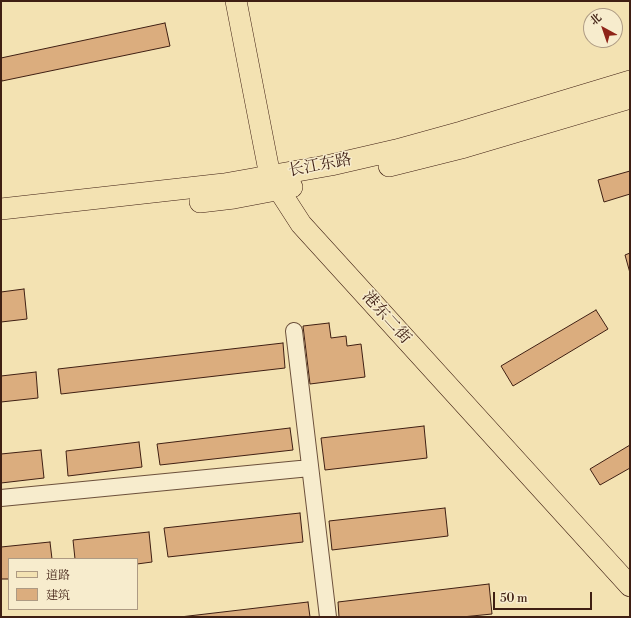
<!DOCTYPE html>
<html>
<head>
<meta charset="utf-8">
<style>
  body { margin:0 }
  #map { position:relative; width:631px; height:618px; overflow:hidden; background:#f3e2b2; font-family:"Libre Bodoni","Noto Serif SC",serif }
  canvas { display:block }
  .frame { position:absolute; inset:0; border:2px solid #3f1f13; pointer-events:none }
  .legend { position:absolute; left:8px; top:558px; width:130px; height:52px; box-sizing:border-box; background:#f7eccd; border:1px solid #ad9a83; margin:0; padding:5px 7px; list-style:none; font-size:12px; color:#3f1f13 }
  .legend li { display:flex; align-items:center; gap:8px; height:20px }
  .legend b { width:20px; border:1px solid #ad9a83 }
  .north { position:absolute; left:583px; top:8px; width:40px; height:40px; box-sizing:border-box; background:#f7eccd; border:1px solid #ad9a83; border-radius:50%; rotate:320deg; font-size:11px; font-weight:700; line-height:16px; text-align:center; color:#3f1f13 }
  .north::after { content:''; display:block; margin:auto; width:14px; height:18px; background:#8f2418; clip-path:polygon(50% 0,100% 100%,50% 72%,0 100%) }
  .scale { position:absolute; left:493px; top:592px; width:99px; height:18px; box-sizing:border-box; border:2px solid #3f1f13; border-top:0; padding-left:5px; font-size:12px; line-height:14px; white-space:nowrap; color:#3f1f13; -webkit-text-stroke:3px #f7eccd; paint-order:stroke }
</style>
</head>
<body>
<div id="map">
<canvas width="631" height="618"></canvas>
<div class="frame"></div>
<ul class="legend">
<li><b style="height:5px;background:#f3e2b2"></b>道路</li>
<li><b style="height:11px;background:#dbad7e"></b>建筑</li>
</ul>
<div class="north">北</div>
<div class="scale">50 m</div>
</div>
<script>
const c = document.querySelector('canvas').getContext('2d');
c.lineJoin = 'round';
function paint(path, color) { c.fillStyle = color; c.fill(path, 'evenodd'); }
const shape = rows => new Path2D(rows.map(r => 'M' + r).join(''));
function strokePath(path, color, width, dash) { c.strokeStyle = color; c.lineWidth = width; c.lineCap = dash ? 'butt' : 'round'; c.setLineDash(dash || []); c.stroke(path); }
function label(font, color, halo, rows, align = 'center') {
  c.font = font + ' "Libre Bodoni","Noto Serif SC",serif'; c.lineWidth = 3; c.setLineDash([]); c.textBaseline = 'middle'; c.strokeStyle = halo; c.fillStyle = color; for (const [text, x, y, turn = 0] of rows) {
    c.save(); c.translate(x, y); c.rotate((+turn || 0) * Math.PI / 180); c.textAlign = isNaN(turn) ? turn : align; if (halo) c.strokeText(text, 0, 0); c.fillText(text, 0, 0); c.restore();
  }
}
const building = shape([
  [165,23,170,46,2,81,1,77,1,58,165,23],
  [630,171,630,194,604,202,598,180,630,171],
  [630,253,630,273,625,255,630,253],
  [24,289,27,319,1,322,1,292,24,289],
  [596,310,608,329,513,386,501,366,596,310],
  [329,323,331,338,346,336,347,346,361,344,365,377,310,384,303,326,329,323],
  [283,343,285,368,61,394,58,369,283,343],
  [36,372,38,398,1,402,1,376,36,372],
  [424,426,427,458,325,470,321,438,424,426],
  [290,428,293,450,160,465,157,444,290,428],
  [139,442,142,467,68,476,66,451,139,442],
  [630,445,630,468,600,485,590,469,630,445],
  [41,450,44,478,1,483,1,454,41,450],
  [445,508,448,536,332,550,329,521,445,508],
  [300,513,303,542,168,557,164,528,300,513],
  [149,532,152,562,137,564,137,559,75,559,73,540,149,532],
  [50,542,52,559,9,559,9,579,1,579,1,547,50,542],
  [489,584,492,614,462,617,339,617,338,602,489,584],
  [308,602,310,617,180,617,308,602]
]);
paint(building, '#dbad7e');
strokePath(building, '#3f1f13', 1);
const minor = shape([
  [294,331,328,617],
  [1,498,310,468]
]);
const major = shape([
  [236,1,270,176,301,224,630,586],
  [389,166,465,147,630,98],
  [200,202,234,198,292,187],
  [1,209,224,184,331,165,396,150,461,132,630,81]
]);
strokePath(minor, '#6c503b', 18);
strokePath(major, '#3f1f13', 22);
strokePath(minor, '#f7eccd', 16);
strokePath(major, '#f3e2b2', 21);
label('16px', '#3f1f13', '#f7eccd', [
  ["长江东路",320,166,-11],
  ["港东二街",386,318,48]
]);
</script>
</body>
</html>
